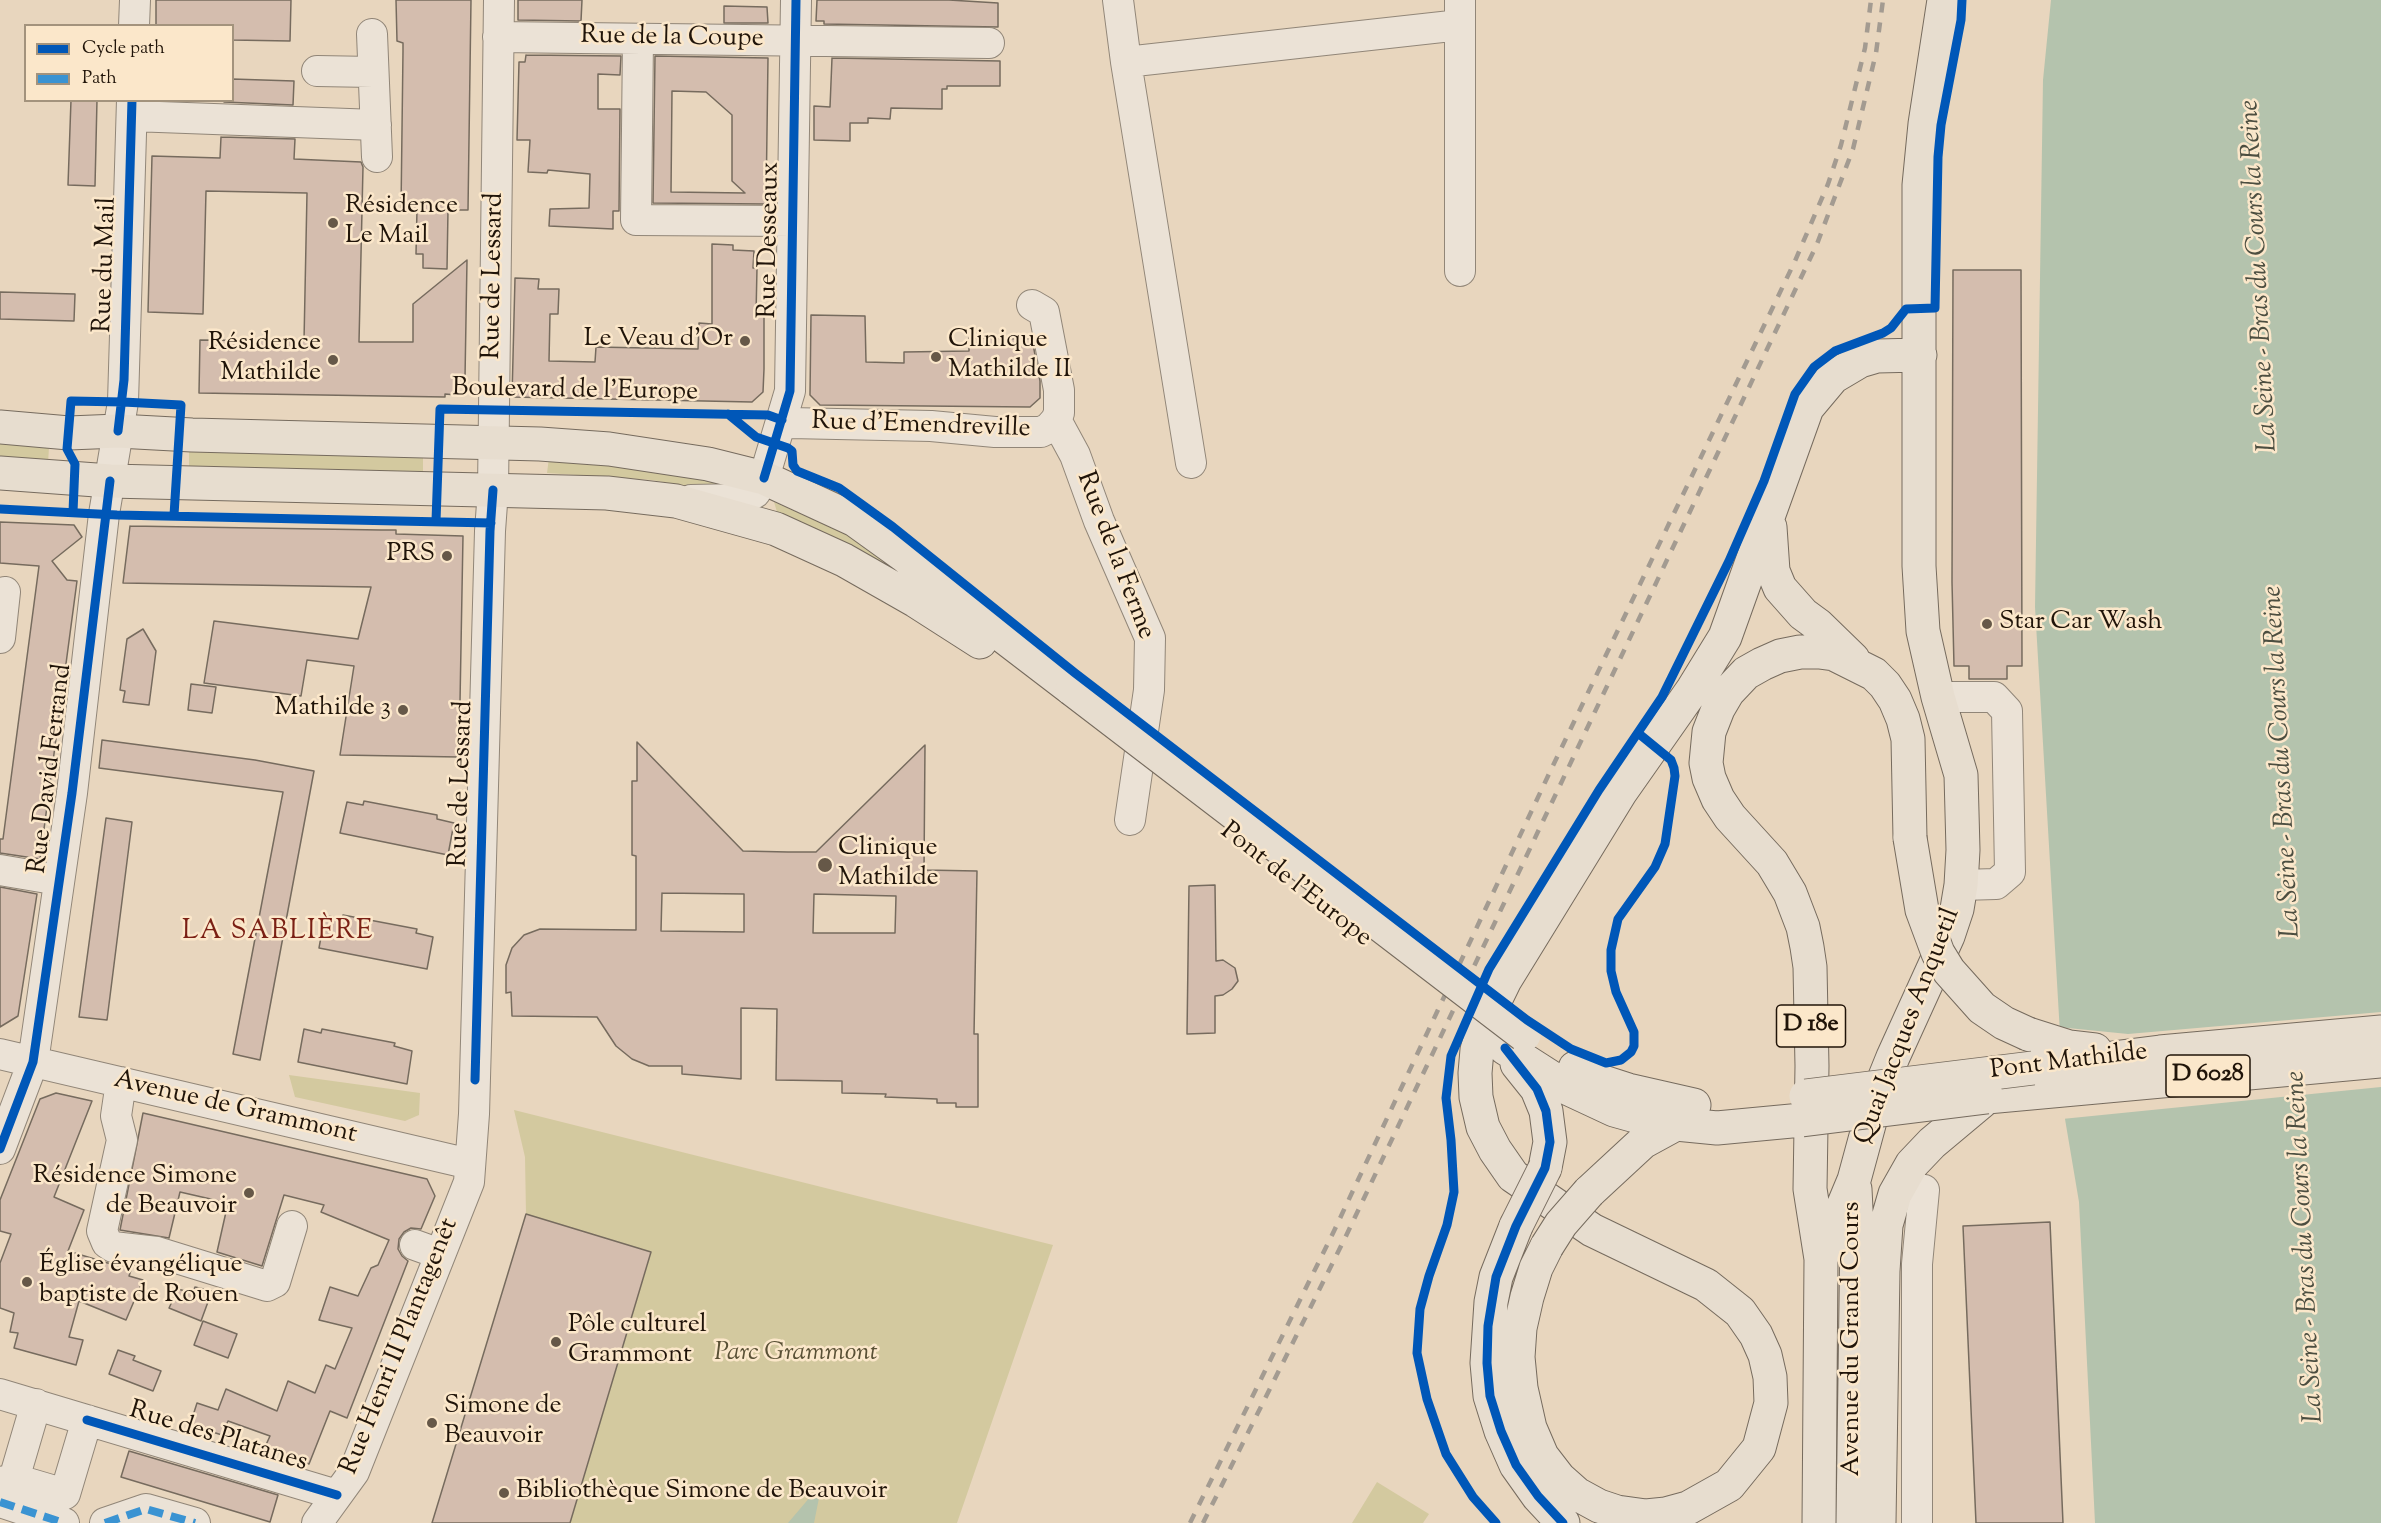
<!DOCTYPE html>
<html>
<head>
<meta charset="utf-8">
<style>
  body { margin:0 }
  #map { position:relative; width:2381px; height:1523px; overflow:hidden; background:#e8d6be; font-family:"Sorts Mill Goudy",serif }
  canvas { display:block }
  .legend { position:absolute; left:24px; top:24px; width:210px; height:78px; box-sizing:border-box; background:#fbe7ca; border:2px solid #a3937d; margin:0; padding:8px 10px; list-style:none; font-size:18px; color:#201409 }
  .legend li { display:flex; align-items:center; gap:12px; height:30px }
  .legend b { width:30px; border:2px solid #a3937d }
</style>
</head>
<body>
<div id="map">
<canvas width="2381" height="1523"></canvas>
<ul class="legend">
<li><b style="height:8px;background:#0057b8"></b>Cycle path</li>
<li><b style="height:8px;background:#3a93d2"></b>Path</li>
</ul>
</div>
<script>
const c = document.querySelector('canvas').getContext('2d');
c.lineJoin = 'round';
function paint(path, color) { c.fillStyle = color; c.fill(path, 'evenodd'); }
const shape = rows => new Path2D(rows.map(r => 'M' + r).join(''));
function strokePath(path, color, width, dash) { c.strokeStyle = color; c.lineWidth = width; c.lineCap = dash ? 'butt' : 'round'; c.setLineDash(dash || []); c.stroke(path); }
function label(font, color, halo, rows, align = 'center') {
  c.font = font + ' "Sorts Mill Goudy",serif'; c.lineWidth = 5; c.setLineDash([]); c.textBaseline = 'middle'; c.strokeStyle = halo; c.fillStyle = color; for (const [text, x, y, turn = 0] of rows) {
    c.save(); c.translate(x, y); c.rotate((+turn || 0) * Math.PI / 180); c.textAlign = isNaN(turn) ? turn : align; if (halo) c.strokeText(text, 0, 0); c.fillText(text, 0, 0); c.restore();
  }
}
paint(shape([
  [0,443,49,447,48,464,0,461],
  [189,452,423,455,423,473,189,468],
  [549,458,656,470,728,485,692,487,652,480,547,473],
  [774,502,863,542,941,597,774,521,777,512],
  [289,1075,420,1093,419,1115,405,1121,295,1097],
  [514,1110,1053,1245,957,1523,570,1523,651,1253,526,1214,525,1157],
  [1377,1482,1429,1514,1423,1523,1352,1523]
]), '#d3c99f');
paint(shape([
  [2051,0,2381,0,2381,1523,2095,1523,2079,1202,2065,1119,2035,607,2043,80],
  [822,1483,814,1523,788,1523]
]), '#b4c3ad');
paint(shape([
  [2381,1012,2381,1087,2062,1119,2058,1027,2128,1034]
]), '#e8d6be');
const building = shape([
  [156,0,291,0,290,41,232,40,232,26,156,26,156,0],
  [396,0,471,0,468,210,448,210,447,269,423,268,423,254,416,254,417,209,401,209,403,51,403,43,397,41,396,0],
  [518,0,582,0,581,21,518,20,518,0],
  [817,0,949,0,998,3,998,27,824,24,824,21,816,21,817,0],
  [724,6,767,7,768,23,724,23,724,6],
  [526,55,621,56,620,75,598,74,598,109,620,109,619,211,613,211,613,229,549,226,550,209,589,208,590,174,548,170,547,173,528,172,530,140,517,140,519,62,525,62,526,55],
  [655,56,768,58,766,204,653,203,655,56],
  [672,91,706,92,732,115,732,181,745,193,671,192,672,91],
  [832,58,1000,61,1000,86,947,86,947,89,942,89,942,109,891,108,890,119,868,118,868,123,850,123,850,141,814,140,814,106,830,107,832,58],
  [232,79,294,81,293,105,224,102,232,100,232,79],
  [71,100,97,100,95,186,68,185,71,100],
  [221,137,295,139,294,159,361,162,363,167,359,342,413,342,413,304,467,260,465,378,458,378,457,395,445,394,445,397,199,393,200,340,304,341,307,193,206,191,203,314,148,312,152,156,220,158,221,137],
  [712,244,733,245,733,250,754,251,753,268,757,268,756,315,764,315,764,369,763,392,752,402,512,397,515,278,539,279,538,289,559,289,558,314,550,314,549,361,595,362,596,347,698,349,699,323,712,324,712,244],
  [1953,270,2021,270,2022,666,2007,666,2007,679,1969,679,1969,666,1954,666,1952,582,1953,270],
  [0,292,75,294,74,321,0,319,0,292],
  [811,315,865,316,866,362,904,363,904,352,969,351,969,338,1032,339,1040,381,1040,398,1030,407,820,405,810,395,811,315],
  [0,522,74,525,82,537,52,561,67,580,77,581,40,859,0,853,0,839,3,839,39,566,0,563,0,522],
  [130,526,381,530,396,530,396,534,463,536,459,757,340,755,354,666,307,660,301,696,204,683,214,621,358,639,371,587,123,583,130,526],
  [143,629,156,651,149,705,123,702,125,691,120,690,127,639,143,629],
  [191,684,216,687,212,713,188,710,191,684],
  [102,740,255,760,314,771,260,1060,233,1054,283,792,99,768,102,740],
  [637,742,743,851,788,852,816,852,925,745,924,870,977,871,974,1034,978,1034,978,1107,956,1107,956,1103,937,1103,937,1099,885,1097,886,1094,842,1093,842,1081,776,1080,777,1009,741,1008,741,1079,682,1074,682,1066,649,1066,632,1059,616,1046,597,1017,512,1016,511,992,506,993,506,965,512,948,524,935,540,929,636,930,636,856,632,855,632,781,637,781,637,742],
  [662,893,744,894,744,932,661,931,662,893],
  [814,894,896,896,895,933,813,933,814,894],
  [364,801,437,815,437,819,454,823,448,855,340,833,347,802,363,805,364,801],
  [106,818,132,822,107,1020,79,1017,106,818],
  [1215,885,1216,961,1223,960,1235,968,1238,981,1232,989,1223,995,1215,996,1215,1033,1187,1034,1189,886,1215,885],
  [0,887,37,894,18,1016,0,1027,0,887],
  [325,915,342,919,343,915,417,929,416,933,433,937,427,969,319,948,325,915],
  [304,1029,321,1033,322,1029,395,1043,394,1046,412,1051,407,1084,298,1062,304,1029],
  [56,1093,92,1101,54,1197,84,1210,68,1251,111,1264,132,1267,129,1276,143,1280,126,1320,79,1301,69,1337,83,1340,76,1365,14,1348,18,1333,10,1332,14,1313,0,1308,0,1263,11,1234,0,1231,0,1200,40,1099,56,1093],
  [143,1113,427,1179,435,1196,421,1229,411,1228,404,1232,399,1239,398,1249,402,1256,408,1261,347,1418,330,1411,309,1464,265,1447,270,1436,228,1421,222,1435,190,1425,197,1403,218,1410,226,1389,277,1411,288,1381,315,1393,326,1365,335,1369,352,1328,319,1320,330,1287,358,1296,371,1268,378,1265,389,1240,321,1212,324,1205,284,1195,262,1266,217,1252,228,1203,180,1192,169,1238,120,1230,143,1113],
  [526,1214,651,1252,570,1523,432,1523,526,1214],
  [2050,1222,2063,1523,1976,1523,1963,1226,2050,1222],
  [195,1287,212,1291,201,1321,169,1308,178,1289,192,1293,195,1287],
  [203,1321,237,1334,228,1358,194,1345,203,1321],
  [118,1350,135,1356,133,1360,161,1371,153,1391,109,1374,118,1350],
  [129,1451,278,1495,270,1522,121,1477,129,1451]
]);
paint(building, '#d4bdae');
strokePath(building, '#766b5e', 1.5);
const minor = shape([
  [1118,0,1126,62,1191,463],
  [134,26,135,0],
  [372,34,377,157],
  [498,37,989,43],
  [638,39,636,220,792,221],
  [1126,62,1460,25],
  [317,71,373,72],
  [132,116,376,125],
  [1460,271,1460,0],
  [782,420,790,423,931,426,995,432,1041,432,1049,428,1056,420,1059,413,1059,390,1044,312,1032,305],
  [1056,420,1075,455,1099,521,1150,638,1149,690,1130,820],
  [691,500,741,499,755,493,764,478,790,391,796,0],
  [0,638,5,592],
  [1938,697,1994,697,2007,711,2010,872,1996,884,1961,885],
  [0,870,59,880],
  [0,1054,470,1164],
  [121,1082,116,1116,122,1140,102,1231,107,1243,113,1247,157,1252,267,1286,275,1282,292,1226],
  [0,1149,33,1062,72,793,104,514,123,402,132,100],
  [415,1245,440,1254],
  [0,1394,337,1495],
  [14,1479,65,1494,87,1420],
  [0,1482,14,1479,36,1404],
  [0,1502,64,1523],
  [105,1523,146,1509,195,1523],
  [317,1523,354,1472,469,1182,474,1114,490,531,493,490,499,0],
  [1917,1523,1917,1264,1924,1190]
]);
const major = shape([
  [0,427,69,433,118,431,192,435,540,444,609,449,708,464,764,478,855,520,905,556,974,614,1072,689],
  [0,473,110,481,607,493,676,501,776,529,844,560,916,601,980,642],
  [1770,527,1773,571,1780,588,1803,614,1818,625,1853,659],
  [2028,1034,2069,1047,2095,1050],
  [1505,1048,1569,1089,1614,1110,1639,1117,1676,1124,1717,1128,1802,1120],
  [1517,1064,1537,1089,1546,1111,1550,1142,1545,1168],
  [1575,1068,1600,1081,1628,1090,1694,1105],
  [2033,1068,2160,1052,2381,1032],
  [1589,1192,1643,1142,1676,1124],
  [1516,1226,1496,1277,1491,1302,1487,1363,1490,1396,1501,1431,1516,1465,1538,1496,1563,1523],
  [1547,1246,1536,1268,1527,1297,1520,1328,1518,1357,1521,1388,1530,1428,1542,1456,1559,1478,1577,1494,1599,1506,1617,1512,1646,1516,1666,1514,1688,1508,1729,1485,1759,1448,1771,1403,1770,1377,1765,1355,1756,1335,1740,1312,1706,1285,1592,1230,1513,1176,1495,1150,1483,1127,1476,1097,1475,1073,1477,1050,1486,1019,1505,980,1620,793,1693,689,1725,637,1807,408,1833,377,1860,361,1877,356,1920,355],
  [1821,1259,1810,1189,1812,1066,1810,967,1807,947,1803,927,1790,893,1772,863,1730,817,1718,799,1709,778,1706,763,1709,732,1718,709,1728,692,1746,673,1762,664,1780,656,1800,652,1819,652,1834,654,1874,674,1885,685,1895,700,1903,719,1908,739,1910,838],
  [1819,1523,1821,1259,1854,1180,1876,1099,1893,1057,1948,936,1957,909,1961,885,1963,850,1961,775,1938,697,1923,631,1919,566,1919,185,1925,124,1944,0],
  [1853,1523,1857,1229,1855,1189],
  [1879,1523,1883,1271,1886,1225,1895,1194,1912,1164,1932,1143,1987,1097,2381,1061]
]);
strokePath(minor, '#918678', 32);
strokePath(major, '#766b5e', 35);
strokePath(minor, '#ebe2d6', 30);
strokePath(major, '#e7ddcf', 33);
strokePath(shape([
  [1190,1523,1334,1231,1548,776,1795,261,1828,184,1841,145,1865,48,1871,0],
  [1203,1523,1346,1236,1817,244,1853,149,1876,53,1883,0]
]), '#a39b91', 4.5, [10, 10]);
const majorBridge = shape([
  [1072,689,1524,1035],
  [1910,838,1922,910,1938,953,1949,971,1982,1008,2004,1023,2028,1034],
  [1806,1096,2033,1068],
  [1802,1120,1987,1097],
  [1516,1226,1545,1168],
  [1547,1246,1561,1224,1589,1192]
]);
strokePath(majorBridge, '#766b5e', 35, []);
strokePath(majorBridge, '#e7ddcf', 33);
strokePath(shape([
  [0,1502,64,1523],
  [105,1523,146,1509,195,1523]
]), '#3a93d2', 8, [15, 8]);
strokePath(shape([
  [728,414,756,437,788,448,792,451,793,465,797,471,839,488,893,527,1075,673,1527,1020,1571,1049,1606,1063,1621,1060,1631,1052,1634,1046,1634,1032,1616,992,1611,971,1611,950,1618,919,1655,867,1665,844,1675,776,1674,768,1671,760,1638,733],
  [118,431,124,380,132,100],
  [764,478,790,391,796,0],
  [0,509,117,515,491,523],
  [73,512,75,464,67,449,71,401,123,402,181,405,174,515],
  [436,521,440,409,768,415,782,420],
  [1505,1048,1537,1089,1546,1111,1550,1142,1545,1168,1516,1226,1496,1277,1488,1326,1487,1363,1490,1396,1501,1431,1516,1465,1538,1496,1563,1523],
  [475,1080,490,531,493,490],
  [0,1149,33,1062,72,793,110,481],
  [87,1420,337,1495],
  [1496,1523,1473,1497,1446,1454,1427,1399,1417,1353,1420,1309,1429,1276,1447,1225,1454,1192,1451,1140,1446,1098,1451,1056,1489,969,1599,790,1662,697,1729,561,1764,481,1795,394,1814,367,1835,351,1883,333,1891,328,1906,309,1935,308,1938,157,1941,125,1961,20,1962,0]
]), '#0057b8', 9);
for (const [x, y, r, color] of [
  [333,223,6,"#665848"],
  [745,341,6,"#665848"],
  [936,357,6,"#665848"],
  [333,360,6,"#665848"],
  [447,556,6,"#665848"],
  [1987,624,6,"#665848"],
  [403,710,6,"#665848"],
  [825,865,8,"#665848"],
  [249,1193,6,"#665848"],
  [27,1282,6,"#665848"],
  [556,1342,6,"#665848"],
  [432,1423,6,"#665848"],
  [504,1493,6,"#665848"]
]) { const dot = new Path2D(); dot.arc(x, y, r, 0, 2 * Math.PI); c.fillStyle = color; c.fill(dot); strokePath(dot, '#fbe7ca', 2); }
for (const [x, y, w] of [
  [1811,1026,69],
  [2208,1076,84]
]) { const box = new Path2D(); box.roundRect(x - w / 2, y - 21, w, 42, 4.5); c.fillStyle = '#fbe7ca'; c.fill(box); strokePath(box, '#201409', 1.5); }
label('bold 24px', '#201409', null, [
  ["D 18e",1811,1026],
  ["D 6028",2208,1076]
]);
label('26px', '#201409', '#fbe7ca', [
  ["Rue de la Coupe",672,39,1],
  ["Rue Desseaux",771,240,-89],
  ["Rue du Mail",107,265,-88],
  ["Rue de Lessard",495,276,-89],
  ["Boulevard de l'Europe",575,392,1],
  ["Rue d'Emendreville",921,427,2],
  ["Rue de la Ferme",1114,556,69],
  ["Rue David Ferrand",52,769,-83],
  ["Rue de Lessard",463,784,-88],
  ["Pont de l'Europe",1295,886,38],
  ["Quai Jacques Anquetil",1909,1027,-69],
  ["Pont Mathilde",2069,1063,-7],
  ["Avenue de Grammont",235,1109,13],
  ["Avenue du Grand Cours",1854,1339,-90],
  ["Rue Henri II Plantagenêt",401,1347,-68],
  ["Rue des Platanes",218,1438,17]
]);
label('26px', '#201409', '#fbe7ca', [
  ["Résidence",345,208],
  ["Le Mail",345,238],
  ["Le Veau d'Or",733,341,"right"],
  ["Clinique",948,342],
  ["Mathilde II",948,372],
  ["Résidence",321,345,"right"],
  ["Mathilde",321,375,"right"],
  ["PRS",435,556,"right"],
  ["Star Car Wash",1999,624],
  ["Mathilde 3",391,710,"right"],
  ["Clinique",838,850],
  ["Mathilde",838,880],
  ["Résidence Simone",237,1178,"right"],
  ["de Beauvoir",237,1208,"right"],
  ["Église évangélique",39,1267],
  ["baptiste de Rouen",39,1297],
  ["Pôle culturel",568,1327],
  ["Grammont",568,1357],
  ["Simone de",444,1408],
  ["Beauvoir",444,1438],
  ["Bibliothèque Simone de Beauvoir",516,1493]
], 'left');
label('italic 26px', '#595035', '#fbe7ca', [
  ["Parc Grammont",796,1355]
]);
label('italic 27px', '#4c4e40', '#fbe7ca', [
  ["La Seine - Bras du Cours la Reine",2261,276,-93],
  ["La Seine - Bras du Cours la Reine",2284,762,-93],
  ["La Seine - Bras du Cours la Reine",2307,1247,-93]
]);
c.letterSpacing = '1.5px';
label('27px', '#7a1f14', '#fbe7ca', [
  ["LA SABLIÈRE",278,933]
]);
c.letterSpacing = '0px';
</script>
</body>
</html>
